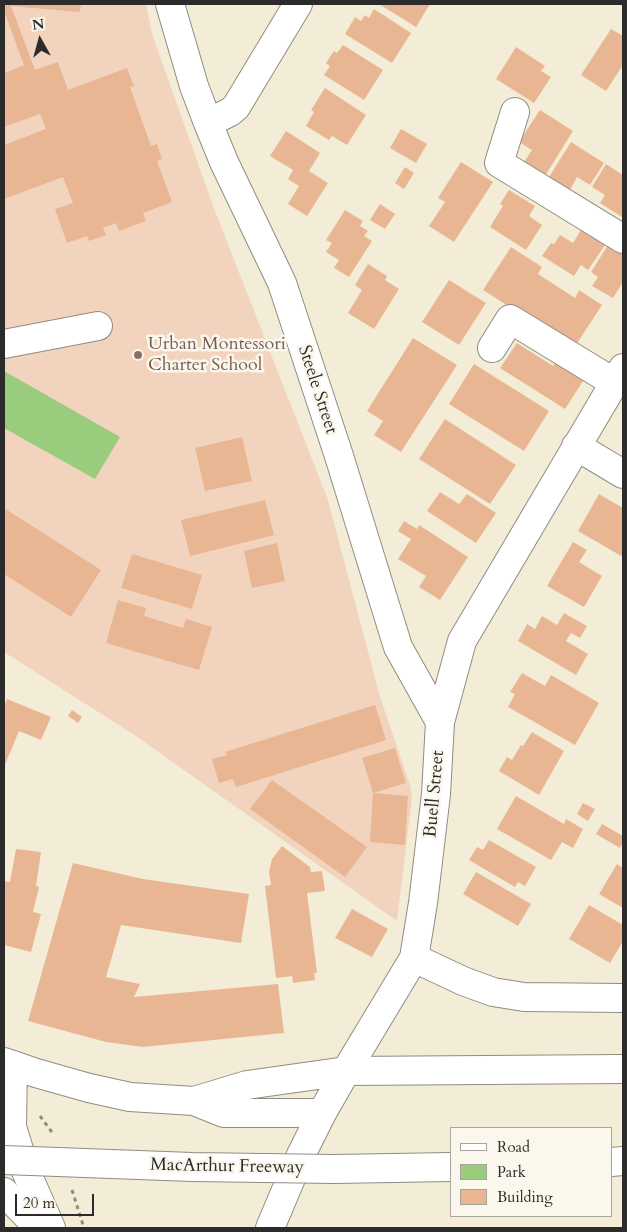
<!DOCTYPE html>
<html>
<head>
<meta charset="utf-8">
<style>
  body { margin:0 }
  #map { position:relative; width:627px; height:1232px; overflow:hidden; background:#f3edd7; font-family:Cardo,serif }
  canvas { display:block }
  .frame { position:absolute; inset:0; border:5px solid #2b2b2b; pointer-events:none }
  .legend { position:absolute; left:450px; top:1127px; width:162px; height:90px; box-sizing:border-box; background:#fbf7ec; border:1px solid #a8a59f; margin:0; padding:6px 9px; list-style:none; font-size:15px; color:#2b2b2b }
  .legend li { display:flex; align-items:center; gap:10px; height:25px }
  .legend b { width:25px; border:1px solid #a8a59f }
  .north { position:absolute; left:15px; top:15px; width:50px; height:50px; -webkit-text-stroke:4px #fbf7ec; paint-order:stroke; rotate:353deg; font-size:14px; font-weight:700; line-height:20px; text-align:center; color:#2b2b2b }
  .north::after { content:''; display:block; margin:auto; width:18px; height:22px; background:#2b2b2b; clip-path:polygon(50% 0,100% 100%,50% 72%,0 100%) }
  .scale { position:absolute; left:15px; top:1194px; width:79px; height:22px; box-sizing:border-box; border:2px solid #2b2b2b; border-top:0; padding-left:6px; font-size:15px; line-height:18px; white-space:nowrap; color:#2b2b2b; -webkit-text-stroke:4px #fbf7ec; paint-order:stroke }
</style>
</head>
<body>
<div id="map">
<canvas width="627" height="1232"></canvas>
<div class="frame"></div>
<ul class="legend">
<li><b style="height:6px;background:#fff"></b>Road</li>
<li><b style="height:14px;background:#99cc7d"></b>Park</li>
<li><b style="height:14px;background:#e9b693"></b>Building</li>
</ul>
<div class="north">N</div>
<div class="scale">20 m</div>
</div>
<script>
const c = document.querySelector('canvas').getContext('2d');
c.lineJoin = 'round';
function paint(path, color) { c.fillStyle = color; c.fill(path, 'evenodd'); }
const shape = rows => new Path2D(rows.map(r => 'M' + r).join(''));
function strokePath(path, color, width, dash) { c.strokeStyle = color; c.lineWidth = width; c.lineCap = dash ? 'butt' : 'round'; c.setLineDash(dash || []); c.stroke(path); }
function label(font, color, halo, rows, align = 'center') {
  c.font = font + ' Cardo,serif'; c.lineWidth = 5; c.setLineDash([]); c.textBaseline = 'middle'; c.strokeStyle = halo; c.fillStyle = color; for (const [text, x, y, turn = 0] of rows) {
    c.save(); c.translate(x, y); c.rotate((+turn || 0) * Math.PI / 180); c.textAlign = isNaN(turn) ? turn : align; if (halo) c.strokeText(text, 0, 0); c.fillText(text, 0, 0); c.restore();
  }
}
paint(shape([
  [4,4,146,4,152,34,215,211,328,500,380,697,410,785,412,798,397,921,136,736,4,652]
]), '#f2d4be');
paint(shape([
  [4,371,120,437,95,479,4,428]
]), '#99cc7d');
paint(shape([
  [4,4,81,4,80,12,11,6,35,70,58,62,68,90,127,68,134,86,130,87,151,146,157,144,162,159,157,161,172,202,143,213,146,221,119,231,116,223,103,228,106,235,89,241,87,236,67,243,55,209,73,203,63,177,4,199,4,145,46,129,40,114,4,127,4,73,24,65,4,11],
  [379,4,430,4,416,27],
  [374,9,411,33,392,63,345,34,355,17,361,21,365,15,369,18],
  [611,29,623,36,623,65,606,91,581,75],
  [343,45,383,70,364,100,324,75,330,66,326,63,334,51,337,53],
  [516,47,545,66,541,71,551,77,534,103,496,79],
  [325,88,366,115,347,145,332,136,329,140,306,126,314,112,311,110],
  [540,110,573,131,545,176,524,162,532,150,519,142],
  [401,129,427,144,416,163,390,148],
  [286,131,320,153,309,171,328,183,307,216,288,204,299,186,288,179,293,170,270,156],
  [571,142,604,163,590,185,577,177,570,190,549,177],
  [461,162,493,182,454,242,429,226,445,202,438,198],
  [606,164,623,175,623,214,622,217,600,203,605,195,592,187],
  [405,167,414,173,404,189,395,183],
  [509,190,535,206,529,216,542,225,526,250,490,227,503,206,500,204],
  [380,204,395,214,385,229,370,220],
  [345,210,363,221,360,226,368,231,364,236,372,241,349,277,334,268,339,260,326,252,332,243,326,240],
  [581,230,605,245,588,270,581,265,574,276,542,256,551,243,554,244,560,235,573,243],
  [608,245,623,254,623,282,613,298,592,286,598,277,591,272],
  [511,247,542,267,538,274,575,298,579,290,602,305,574,348,483,290],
  [368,264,387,276,385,280,399,289,374,329,348,313,362,290,355,285],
  [449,280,486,303,459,345,422,322],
  [413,338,457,365,401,452,374,435,383,421,367,411],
  [517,343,553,366,557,360,585,378,565,409,500,368],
  [474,364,549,411,524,451,449,404],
  [445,419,516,465,490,504,419,459],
  [242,437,252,481,205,491,195,448],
  [440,492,459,504,467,494,496,513,476,543,427,511],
  [599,494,623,508,623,557,578,531],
  [265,500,274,535,190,556,181,520],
  [4,508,101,570,71,617,4,574],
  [404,521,417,529,419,525,468,557,440,600,419,587,426,576,398,559,411,539,398,531],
  [573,542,587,550,579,562,602,576,584,607,547,586],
  [277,543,285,581,252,588,244,551],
  [132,554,202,575,192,609,121,588],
  [118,600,146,608,144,616,183,628,186,619,212,627,199,670,106,643],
  [564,613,587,626,580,638,571,633,566,641,588,654,576,675,518,641,527,624,535,629,542,616,557,625],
  [522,673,545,686,551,675,599,703,575,745,508,707,515,694,510,692],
  [7,699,51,717,41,740,19,731,4,767,4,707],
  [375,705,386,740,236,787,233,779,219,783,212,759,227,755,225,752],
  [72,710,82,717,78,723,68,716],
  [532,732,564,751,539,795,499,771,507,757,512,760,521,745,523,746],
  [395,748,406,783,373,793,362,758],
  [272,780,367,847,345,877,250,809],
  [373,793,408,796,405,845,370,842],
  [516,796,564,824,566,819,583,829,573,848,562,842,551,860,497,829],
  [583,803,595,809,588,821,577,814],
  [602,824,623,836,623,842,620,848,596,834],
  [489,840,536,867,525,886,518,882,515,887,469,860,477,847,483,850],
  [282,846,310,867,311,872,322,871,325,891,307,893,317,973,314,973,315,980,293,983,292,976,276,978,265,886,271,885,269,872,272,859],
  [16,849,41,852,36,886,39,887,33,912,41,914,31,952,4,945,4,881,10,882],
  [73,863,143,879,249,894,241,943,121,925,106,977,140,984,134,997,278,984,284,1033,143,1047,106,1042,28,1021],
  [617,864,623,868,623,908,599,894],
  [476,872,531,904,518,926,463,894],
  [589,905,623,925,623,941,610,963,569,939],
  [352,909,388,929,372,957,335,938]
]), '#e9b693');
const minor = shape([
  [170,4,194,86,208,123,224,162,282,283,339,456,398,647,440,722],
  [515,112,499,163,623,239],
  [208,123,230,112,236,107,298,4],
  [4,344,98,326],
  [492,348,510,319,615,383],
  [576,446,623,474],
  [414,958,463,981,493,992,524,997,623,998],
  [346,1071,414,958,423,903,436,794,440,722,462,641,623,368]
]);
const major = shape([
  [4,1062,36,1073,89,1088,130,1097,194,1101,224,1113,322,1113],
  [13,1065,12,1127,25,1169,51,1228],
  [194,1101,247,1085,346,1071],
  [270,1228,300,1157,322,1113,346,1071]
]);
const highway = shape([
  [346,1071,623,1069],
  [611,1162,623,1161],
  [334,1169,451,1167],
  [4,1192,39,1228]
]);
strokePath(minor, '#8f8c81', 30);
strokePath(major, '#8f8c81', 30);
strokePath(highway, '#8f8c81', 30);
strokePath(shape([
  [40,1116,54,1135],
  [72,1190,84,1228]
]), '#8f8c81', 3, [4, 4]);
strokePath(minor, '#fff', 28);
strokePath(major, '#fff', 28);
strokePath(highway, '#fff', 28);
const highwayBridge = shape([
  [4,1160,192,1167,334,1169]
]);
strokePath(highwayBridge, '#8f8c81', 30, []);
strokePath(highwayBridge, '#fff', 28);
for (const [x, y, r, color] of [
  [138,355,5,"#8d6e63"]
]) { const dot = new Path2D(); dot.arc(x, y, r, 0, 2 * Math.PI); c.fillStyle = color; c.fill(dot); strokePath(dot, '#fbf7ec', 2); }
label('18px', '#785e54', '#fbf7ec', [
  ["Urban Montessori",148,345],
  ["Charter School",148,366]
], 'left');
label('18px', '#2b2b2b', '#fbf7ec', [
  ["Steele Street",317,390,72],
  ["Buell Street",435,794,-85],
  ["MacArthur Freeway",227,1167,1]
]);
</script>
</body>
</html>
